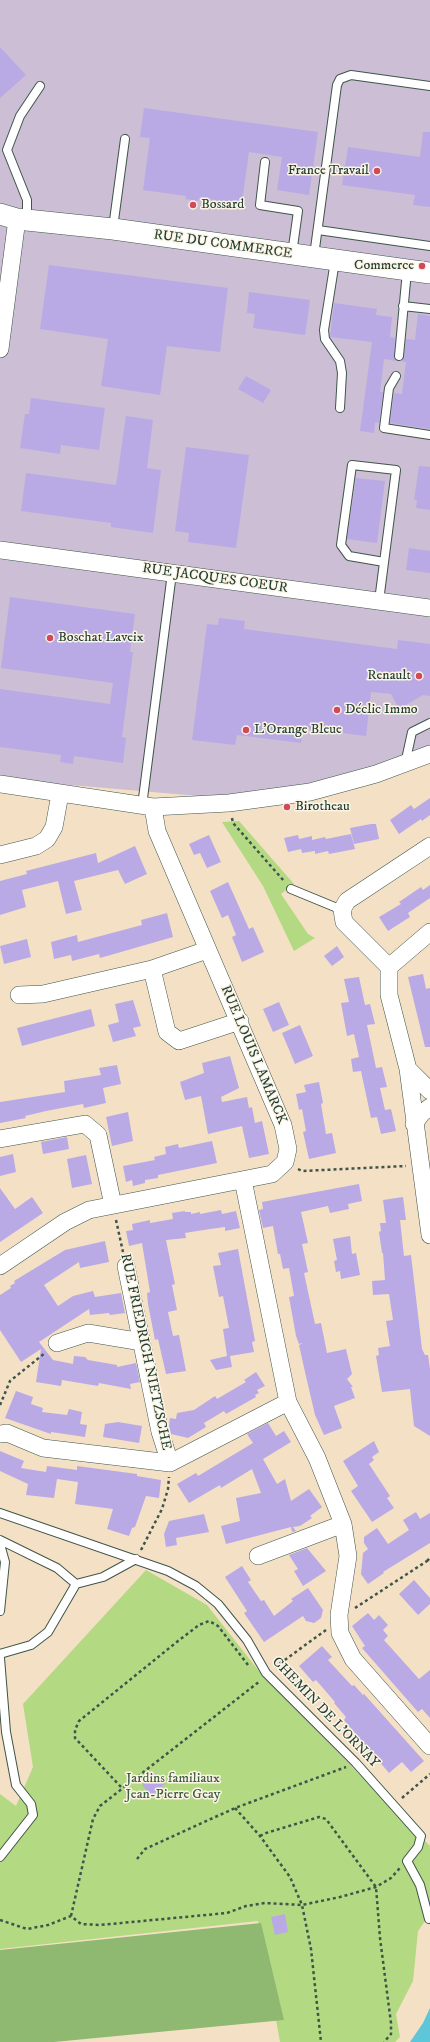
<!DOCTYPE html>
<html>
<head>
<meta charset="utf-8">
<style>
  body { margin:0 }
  canvas { display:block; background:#f4e0c4 }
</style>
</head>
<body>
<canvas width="430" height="2042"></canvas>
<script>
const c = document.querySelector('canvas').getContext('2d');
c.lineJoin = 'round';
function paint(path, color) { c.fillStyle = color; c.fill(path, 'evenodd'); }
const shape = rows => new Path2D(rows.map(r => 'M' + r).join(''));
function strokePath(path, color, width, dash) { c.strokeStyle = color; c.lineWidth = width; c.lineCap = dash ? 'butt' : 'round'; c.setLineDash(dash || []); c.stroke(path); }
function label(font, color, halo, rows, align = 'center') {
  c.font = font + ' "IM FELL DW Pica",serif'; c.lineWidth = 3; c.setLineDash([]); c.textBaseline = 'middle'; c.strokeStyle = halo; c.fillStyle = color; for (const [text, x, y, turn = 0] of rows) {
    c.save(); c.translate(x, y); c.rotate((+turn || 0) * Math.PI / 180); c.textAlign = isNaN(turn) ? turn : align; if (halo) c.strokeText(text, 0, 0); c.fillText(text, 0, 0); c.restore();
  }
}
paint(shape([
  [0,0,430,0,430,755,426,758,234,799,0,779]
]), '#ccbed4');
paint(shape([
  [239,821,294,884,281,894,308,934,315,938,294,951,263,886,222,822],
  [146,1570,207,1605,262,1675,430,1846,430,1914,418,1931,413,1981,396,2014,400,2037,395,2042,280,2042,258,1921,0,1949,0,1794,16,1806,33,1767,23,1704]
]), '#b4d983');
paint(shape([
  [261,1923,284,2020,54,2042,0,2042,0,1950]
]), '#8fb971');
paint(shape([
  [430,2008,430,2042,410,2042,423,2023]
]), '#5dc7d9');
paint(shape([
  [0,47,26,75,0,98],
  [144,108,318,132,309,195,277,190,282,157,249,152,242,203,199,198,198,201,185,199,186,196,143,190,150,138,140,137],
  [423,132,430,132,430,207,413,205,415,195,342,185,348,147,420,157],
  [49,265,228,288,220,352,167,346,160,395,101,386,108,339,40,329],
  [249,292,310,300,305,335,253,328,255,314,247,313],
  [334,303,377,309,376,315,392,317,390,337,395,338,394,356,396,361,384,359,380,392,383,392,379,423,375,422,374,433,360,431,372,342,330,337],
  [418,314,430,316,430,429,390,423,394,393,402,394,406,362,400,361,404,357,406,339,415,340],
  [246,376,271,390,263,403,238,389],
  [31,398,105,408,99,450,61,445,60,454,20,448,25,414,29,414],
  [126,416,153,420,147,468,161,470,153,533,111,527,111,523,21,511,26,473,116,485],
  [186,447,249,455,236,548,188,542,189,533,175,531],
  [419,466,430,467,430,510,416,508,417,500,414,500],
  [356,478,385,481,377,543,347,539],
  [409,548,430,551,430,573,406,570],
  [10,597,135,614,130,652,133,652,122,737,126,738,123,763,74,756,73,764,60,762,61,755,0,747,0,689,110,704,113,683,1,668],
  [219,618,245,621,244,629,397,649,398,640,430,644,430,696,423,695,399,709,391,694,371,692,366,736,303,728,301,743,237,735,235,745,192,740,207,624,218,625],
  [430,798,430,815,422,821,421,819,399,834,390,820,411,805,414,809],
  [371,824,376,824,379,839,354,844,350,828],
  [351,834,355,849,329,854,328,851,315,854,315,851,302,853,301,849,288,852,284,838,298,835,299,839,312,836,312,840,325,837,326,839],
  [209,835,221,862,207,868,200,853,194,855,189,844],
  [135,846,147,874,125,884,118,870,74,881,82,910,66,914,58,881,22,890,26,907,0,915,0,881,27,874,26,871,96,853,98,863],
  [228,882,249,929,253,927,264,952,242,962,232,937,236,935,228,915,222,918,210,891],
  [430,885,430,898,408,913,410,917,388,931,379,917,401,904,399,902,421,887,423,890],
  [167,913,173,937,100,958,99,954,72,961,71,955,54,959,51,942,77,935,78,942,142,925,141,920],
  [27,939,31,957,4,964,0,946],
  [337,946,344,957,332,966,324,956],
  [423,974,426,989,430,988,430,1047,425,1047,408,977],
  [359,977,365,1005,370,1004,375,1024,367,1025,376,1068,382,1067,387,1087,380,1088,385,1110,391,1109,396,1131,381,1134,377,1117,371,1118,361,1071,353,1072,351,1059,359,1057,354,1034,347,1036,341,1003,349,1002,344,979],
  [133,1000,141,1026,133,1028,136,1036,113,1042,108,1025,119,1022,115,1004],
  [279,1002,289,1025,273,1032,263,1009],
  [91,1009,95,1026,22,1046,17,1028],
  [300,1025,313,1056,295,1064,282,1033],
  [230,1056,239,1088,221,1097,222,1102,247,1097,249,1108,252,1107,255,1123,262,1121,269,1154,249,1158,242,1126,208,1134,201,1096,185,1100,180,1082,204,1073,202,1063],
  [117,1065,121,1084,103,1088,106,1103,84,1108,83,1104,46,1111,25,1116,26,1118,0,1123,0,1102,65,1092,64,1081,101,1075,99,1068],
  [319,1082,323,1103,321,1104,326,1134,332,1133,336,1153,309,1159,303,1132,306,1131,302,1109,299,1110,296,1094,306,1092,304,1085],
  [128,1112,133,1141,112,1146,106,1117],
  [67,1137,69,1149,43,1154,41,1142],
  [212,1141,217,1163,158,1175,158,1178,145,1180,145,1183,133,1186,132,1180,126,1182,123,1166,155,1160,154,1157,166,1154,165,1147,178,1144,179,1148],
  [13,1154,16,1172,0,1176,0,1157],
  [86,1155,92,1184,72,1188,67,1159],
  [359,1184,362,1201,348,1204,349,1209,330,1213,328,1206,301,1212,308,1243,302,1244,308,1272,304,1273,315,1324,321,1323,327,1353,346,1349,352,1374,347,1379,353,1387,351,1387,355,1398,334,1406,342,1428,324,1435,315,1415,305,1372,299,1345,303,1343,299,1344,296,1336,289,1297,294,1296,289,1268,283,1269,280,1254,278,1254,273,1226,263,1228,259,1210,263,1209,262,1202],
  [0,1188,15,1209,32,1197,43,1213,0,1242],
  [403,1197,406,1220,400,1220,404,1256,411,1255,422,1349,425,1355,428,1355,430,1369,430,1436,414,1426,410,1389,382,1392,376,1356,379,1355,378,1348,390,1346,386,1321,393,1320,389,1294,373,1295,372,1281,385,1280,383,1253,382,1253,379,1232,381,1231,380,1223,386,1223,383,1200],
  [221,1210,222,1214,236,1211,240,1228,225,1231,225,1227,210,1229,185,1233,186,1238,166,1240,175,1284,172,1285,177,1310,168,1312,173,1336,179,1335,186,1371,166,1374,158,1339,155,1340,148,1304,147,1293,150,1292,142,1243,129,1246,126,1231,133,1230,132,1224,150,1220,150,1223,173,1219,172,1213,185,1211,185,1212,191,1212,191,1214,200,1212,200,1214],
  [350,1236,352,1254,356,1253,360,1275,341,1279,340,1271,336,1272,334,1261,337,1260,333,1239],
  [105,1241,109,1262,80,1268,79,1262,44,1285,58,1306,73,1296,93,1291,95,1297,121,1293,125,1313,110,1315,109,1313,90,1315,89,1309,39,1342,53,1360,73,1364,74,1356,85,1357,88,1360,117,1365,117,1367,136,1363,140,1382,130,1384,131,1389,99,1383,98,1386,62,1380,61,1386,36,1382,41,1349,21,1362,0,1330,0,1295,11,1288,10,1286,15,1283,14,1281,65,1250],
  [238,1249,255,1341,252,1342,254,1352,230,1356,232,1367,216,1370,210,1360,227,1356,223,1329,229,1328,223,1296,219,1297,213,1266,221,1265,218,1253],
  [256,1372,265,1386,257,1390,259,1393,255,1395,256,1397,226,1414,224,1411,204,1423,206,1427,188,1438,171,1434,169,1426,170,1418,176,1419,177,1413,194,1410,215,1396,217,1399,246,1382,244,1380],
  [16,1391,33,1397,31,1404,43,1408,42,1412,67,1415,69,1409,82,1412,80,1424,87,1425,85,1437,51,1432,51,1434,5,1418],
  [118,1422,142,1426,139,1443,103,1437,105,1424],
  [268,1423,276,1436,284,1431,291,1442,263,1459,277,1484,285,1479,291,1501,309,1489,322,1507,310,1516,312,1518,300,1526,293,1527,296,1531,292,1532,291,1527,226,1544,221,1526,240,1521,236,1498,261,1493,252,1469,221,1488,220,1485,189,1503,177,1484,196,1473,198,1476,253,1443,247,1434],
  [374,1441,379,1452,372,1457,374,1460,369,1464,390,1496,387,1498,394,1508,372,1522,351,1491,358,1486,343,1461],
  [0,1451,24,1461,21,1468,46,1472,47,1466,77,1470,77,1466,137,1474,137,1476,161,1480,159,1498,146,1496,135,1527,132,1528,129,1536,107,1529,113,1509,75,1504,78,1482,57,1479,54,1498,26,1495,28,1484,0,1471],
  [416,1512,420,1519,430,1513,430,1543,383,1572,384,1573,368,1584,361,1574,363,1553,368,1549,364,1543,364,1537,377,1528,388,1544,409,1530,403,1520],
  [204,1514,209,1532,176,1538,177,1545,166,1547,164,1534,169,1521],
  [307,1548,326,1571,303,1586,294,1571,298,1569,289,1555],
  [242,1566,251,1580,248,1582,261,1601,264,1600,274,1616,293,1601,291,1599,308,1588,323,1610,321,1618,314,1623,306,1621,303,1616,264,1642,244,1613,247,1611,225,1577],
  [414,1580,430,1598,430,1604,418,1615,399,1594],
  [368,1613,374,1620,379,1615,388,1625,383,1630,388,1636,384,1640,419,1679,430,1670,430,1718,422,1709,418,1712,362,1648,365,1646,352,1626],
  [322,1646,332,1657,328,1660,352,1686,354,1685,363,1695,364,1694,424,1761,411,1772,402,1762,389,1773,344,1720,346,1717,334,1703,335,1702,316,1680,313,1682,299,1666],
  [156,1773,165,1784,151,1796,142,1785],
  [285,1914,288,1932,275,1935,271,1917]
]), '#b9aae6');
const service = shape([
  [265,162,260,205,298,211,292,254],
  [27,219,27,200,7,150,20,116,40,86],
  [113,228,125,139],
  [318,230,430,246],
  [314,256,337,85,340,79,351,75,430,86],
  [335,261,324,330,325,339,340,361,342,373,340,408],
  [403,306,430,309],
  [399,356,407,271],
  [396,376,389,388,384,428,430,435],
  [379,601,396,470,352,465,341,545,349,556,384,562],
  [405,764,412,732,430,723],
  [142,806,172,573],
  [291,889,342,910],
  [0,1513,168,1571,196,1586,218,1604,247,1640,266,1673,356,1763,421,1836,418,1847,407,1861,420,1885,429,1919],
  [0,1540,57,1568,76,1584],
  [0,1544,5,1562,0,1611],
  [0,1654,31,1645,48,1632,76,1584,103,1577,136,1559],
  [0,1658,6,1732,16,1785,31,1804,33,1815,0,1857]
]);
const minor = shape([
  [0,349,17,219],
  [0,550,430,608],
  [0,784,153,807,229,803,310,792,376,774,430,754],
  [430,846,347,901,342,910,344,922,389,967,430,932],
  [0,855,36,846,47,839,54,827,60,794],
  [207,950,152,969,167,1032,179,1041,240,1021],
  [389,967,389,995,408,1069,430,1091],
  [19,995,43,994,152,969],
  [408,1069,430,1235],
  [414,1124,422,1113,430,1107],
  [0,1139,85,1124,98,1135,113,1205],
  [243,1180,288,1402,317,1458,343,1524,348,1556,339,1615,340,1633,353,1659,430,1746],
  [0,1266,65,1222,89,1210,272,1174,285,1162,288,1149,283,1125,157,831,153,807],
  [126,1266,160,1432,170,1463],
  [57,1343,88,1333,142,1342],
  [0,1434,7,1433,43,1448,170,1463],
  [170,1463,288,1402],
  [258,1556,343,1524]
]);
const tertiary = shape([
  [0,214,17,219,113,229,430,273]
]);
strokePath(service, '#3f554a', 10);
strokePath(minor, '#3f554a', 18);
strokePath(tertiary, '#3f554a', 22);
strokePath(shape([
  [232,818,233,823,284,881],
  [298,1169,302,1171,406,1166],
  [116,1220,123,1252],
  [0,1405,10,1381,45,1353],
  [141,1550,162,1509,168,1489,169,1477],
  [427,1561,430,1558],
  [355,1608,427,1561,430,1563],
  [275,1667,326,1630],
  [121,1787,75,1738,75,1730,79,1721,178,1641,199,1625,209,1621,218,1626,248,1665],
  [402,1798,430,1774],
  [235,1808,260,1836,290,1877,302,1905,311,1949,321,2042],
  [260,1836,266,1833,319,1817,326,1819,376,1887,380,1938,391,2023,391,2034,384,2042],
  [137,1859,145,1849,235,1808,346,1767],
  [71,1916,93,1819,100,1806,260,1681],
  [0,1920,27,1929,48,1925,71,1916,81,1924,100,1925,227,1913,246,1906,265,1903,302,1905,340,1897,376,1887,391,1878,400,1868]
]), '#3f554a', 2.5, [3, 3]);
strokePath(service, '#fff', 8);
strokePath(minor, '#fff', 17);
strokePath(tertiary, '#fff', 21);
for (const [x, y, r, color] of [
  [377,171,4,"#d1495b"],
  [193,205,4,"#d1495b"],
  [422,266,4,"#d1495b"],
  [50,638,4,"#d1495b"],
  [419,676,4,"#d1495b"],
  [337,710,4,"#d1495b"],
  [246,730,4,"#d1495b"],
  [287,807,4,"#d1495b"]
]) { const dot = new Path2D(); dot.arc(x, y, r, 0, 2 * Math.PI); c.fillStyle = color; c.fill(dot); strokePath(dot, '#fcf5e5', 1.5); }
label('14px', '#1f3d34', '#fcf5e5', [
  ["France Travail",369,171,"right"],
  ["Bossard",201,205],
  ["Commerce",414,266,"right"],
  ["Boschat Laveix",58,638],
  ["Renault",411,676,"right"],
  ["Déclic Immo",345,710],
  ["L'Orange Bleue",254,730],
  ["Birotheau",295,807]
], 'left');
label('14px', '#1f3d34', '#fcf5e5', [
  ["RUE DU COMMERCE",223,245,8],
  ["RUE JACQUES COEUR",215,579,8],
  ["RUE LOUIS LAMARCK",253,1055,67],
  ["RUE FRIEDRICH NIETZSCHE",145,1352,78],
  ["CHEMIN DE L'ORNAY",325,1713,46]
]);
label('14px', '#3d5c44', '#fcf5e5', [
  ["Jardins familiaux",173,1779],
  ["Jean-Pierre Geay",173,1795]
]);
</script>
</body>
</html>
